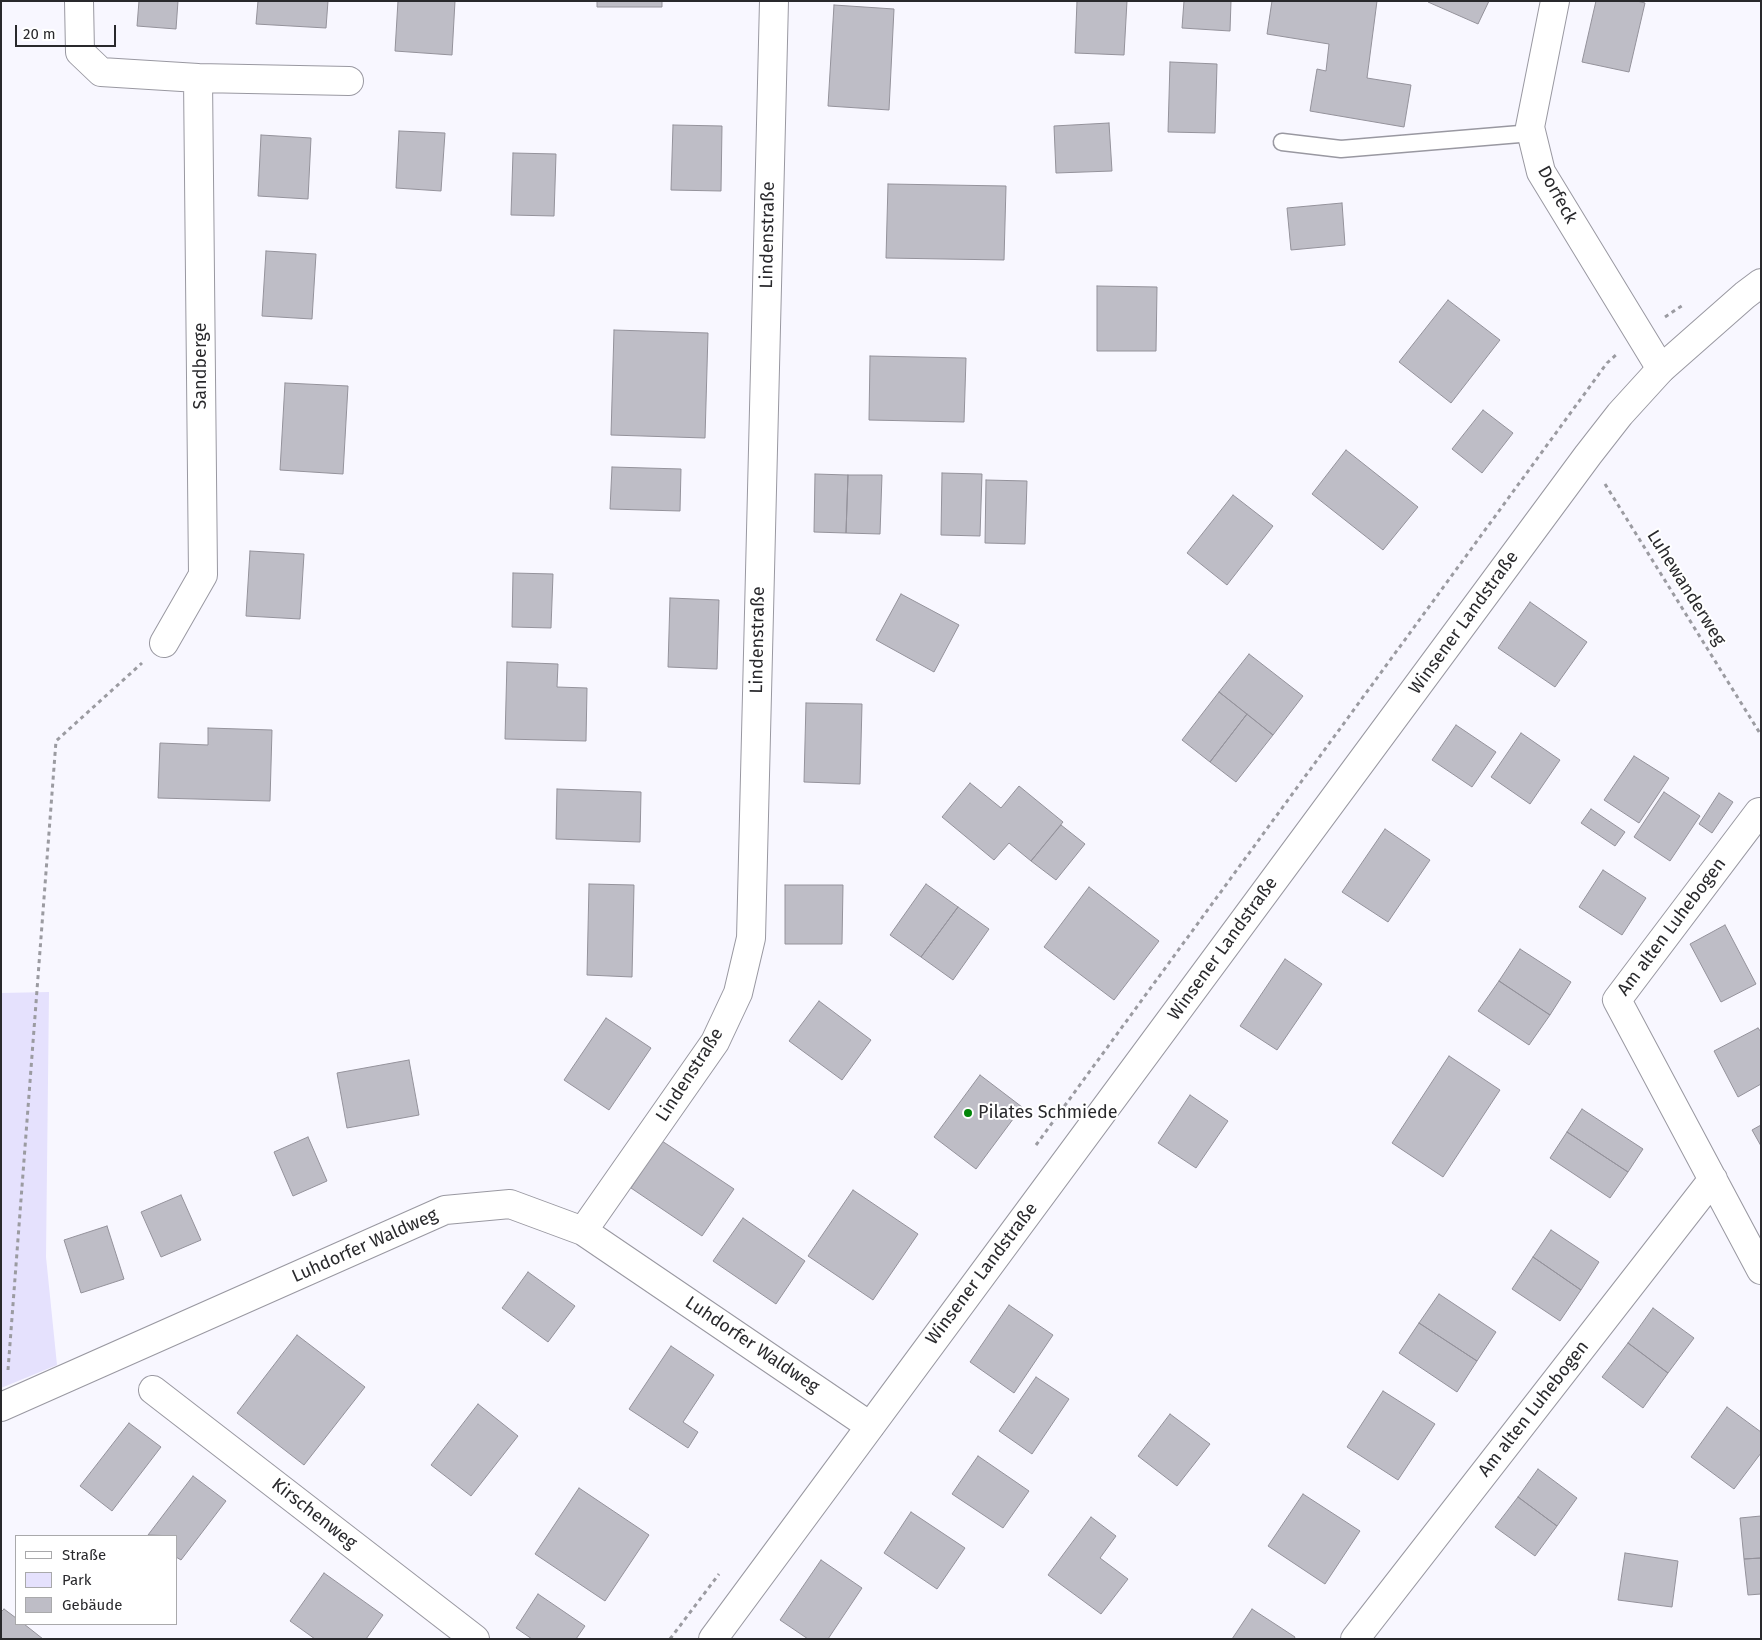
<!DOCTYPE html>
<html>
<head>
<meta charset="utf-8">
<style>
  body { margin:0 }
  #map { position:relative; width:1762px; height:1640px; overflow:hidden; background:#f8f7ff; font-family:"Fira Sans",sans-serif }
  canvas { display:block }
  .frame { position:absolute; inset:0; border:2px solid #29292c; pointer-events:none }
  .legend { position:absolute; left:15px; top:1535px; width:162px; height:90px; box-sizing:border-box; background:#fff; border:1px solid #a9a9ab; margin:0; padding:6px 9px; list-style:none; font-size:15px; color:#29292c }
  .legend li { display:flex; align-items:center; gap:10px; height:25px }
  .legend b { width:25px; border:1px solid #a9a9ab }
  .scale { position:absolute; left:15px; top:25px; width:101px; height:22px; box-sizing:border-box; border:2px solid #29292c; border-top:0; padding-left:6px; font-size:15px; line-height:18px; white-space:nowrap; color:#29292c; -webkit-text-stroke:4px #fff; paint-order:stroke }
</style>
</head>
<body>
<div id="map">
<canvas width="1762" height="1640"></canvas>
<div class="frame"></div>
<ul class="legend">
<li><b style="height:6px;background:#fff"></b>Straße</li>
<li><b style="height:14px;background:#e5e1fd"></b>Park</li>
<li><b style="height:14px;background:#bebdc6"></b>Gebäude</li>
</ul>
<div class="scale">20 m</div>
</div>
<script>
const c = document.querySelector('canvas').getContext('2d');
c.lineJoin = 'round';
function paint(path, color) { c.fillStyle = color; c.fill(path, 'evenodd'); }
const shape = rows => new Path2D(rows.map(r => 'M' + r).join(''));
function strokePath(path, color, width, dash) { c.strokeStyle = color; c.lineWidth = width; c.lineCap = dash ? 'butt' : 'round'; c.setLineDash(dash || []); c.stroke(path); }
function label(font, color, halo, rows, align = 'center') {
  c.font = font + ' "Fira Sans",sans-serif'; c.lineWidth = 4; c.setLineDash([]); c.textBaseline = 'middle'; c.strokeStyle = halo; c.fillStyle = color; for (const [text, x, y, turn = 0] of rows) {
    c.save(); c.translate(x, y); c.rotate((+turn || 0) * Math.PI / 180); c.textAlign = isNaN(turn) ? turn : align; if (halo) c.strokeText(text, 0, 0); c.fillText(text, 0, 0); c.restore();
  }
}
paint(shape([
  [49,992,46,1257,57,1365,1,1388,1,993]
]), '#e5e1fd');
const building = shape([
  [139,1,178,1,176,29,137,26,139,1],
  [258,1,328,1,326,28,256,24,258,1],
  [398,1,455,1,452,55,395,51,398,1],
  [597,1,662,1,662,7,597,7,597,1],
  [1077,1,1127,1,1124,55,1075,53,1077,1],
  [1184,1,1231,1,1230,31,1182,28,1184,1],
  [1272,1,1377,1,1367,78,1411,85,1404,127,1310,111,1317,69,1326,71,1329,44,1267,34,1272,1],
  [1428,1,1489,1,1478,24,1428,2,1428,1],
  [1596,1,1637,1,1645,3,1629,72,1582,62,1596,1],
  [834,5,894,9,889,110,828,106,834,5],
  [1170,62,1217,64,1215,133,1168,132,1170,62],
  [1109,123,1112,171,1056,173,1054,126,1109,123],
  [673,125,722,126,721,191,671,190,673,125],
  [399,131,445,133,441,191,396,188,399,131],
  [261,135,311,138,308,199,258,196,261,135],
  [513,153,556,154,554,216,511,215,513,153],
  [888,184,1006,186,1004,260,886,258,888,184],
  [1342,203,1345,245,1291,250,1287,208,1342,203],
  [266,251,316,254,312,319,262,316,266,251],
  [1097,286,1157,287,1156,351,1097,351,1097,286],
  [1448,300,1500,340,1451,403,1399,362,1448,300],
  [614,330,708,333,705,438,611,435,614,330],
  [870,356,966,358,964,422,869,420,870,356],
  [285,383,348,386,343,474,280,470,285,383],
  [1483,410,1513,433,1482,473,1452,449,1483,410],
  [1346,450,1418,507,1383,550,1312,494,1346,450],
  [612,467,681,469,680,511,610,509,612,467],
  [942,473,982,474,980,536,941,535,942,473],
  [815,474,848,475,846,533,814,532,815,474],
  [848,475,882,475,880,534,846,533,848,475],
  [986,480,1027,481,1025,544,985,543,986,480],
  [1233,495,1273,526,1227,585,1187,553,1233,495],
  [250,551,304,554,300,619,246,616,250,551],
  [513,573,553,574,551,628,512,627,513,573],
  [901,594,959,625,934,672,876,640,901,594],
  [670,598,719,600,717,669,668,667,670,598],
  [1530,602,1587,642,1555,687,1498,648,1530,602],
  [1249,654,1303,696,1273,735,1219,692,1249,654],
  [507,662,558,664,557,687,587,688,586,741,505,739,507,662],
  [1219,692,1247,714,1210,762,1182,740,1219,692],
  [806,703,862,704,860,784,804,782,806,703],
  [1247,714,1273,735,1236,782,1210,762,1247,714],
  [1456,725,1496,752,1472,787,1432,760,1456,725],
  [208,728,272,730,270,801,158,798,160,743,208,745,208,728],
  [1521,733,1560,760,1530,804,1491,777,1521,733],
  [1634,756,1669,778,1639,823,1604,800,1634,756],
  [970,783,1001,808,1019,786,1063,822,1031,861,1009,843,994,860,942,817,970,783],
  [557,789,641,792,640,842,556,839,557,789],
  [1664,792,1700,816,1670,861,1634,837,1664,792],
  [1719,793,1733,802,1712,833,1699,824,1719,793],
  [1591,809,1625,832,1615,846,1581,823,1591,809],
  [1061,825,1085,844,1056,880,1031,861,1061,825],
  [1385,829,1430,860,1388,922,1342,892,1385,829],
  [1603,870,1646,898,1622,935,1579,907,1603,870],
  [589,884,634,885,632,977,587,975,589,884],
  [926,884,958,907,921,957,890,935,926,884],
  [785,885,843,885,842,944,785,944,785,885],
  [1089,887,1159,941,1114,1000,1044,947,1089,887],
  [958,907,989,929,953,980,921,957,958,907],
  [1725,925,1756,984,1721,1002,1690,944,1725,925],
  [1520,949,1571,982,1550,1015,1499,981,1520,949],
  [1285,959,1322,984,1277,1050,1240,1026,1285,959],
  [1499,981,1550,1015,1529,1045,1478,1011,1499,981],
  [819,1001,871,1040,842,1080,789,1041,819,1001],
  [606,1018,651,1048,609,1110,564,1080,606,1018],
  [1758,1028,1761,1032,1761,1084,1738,1097,1714,1051,1758,1028],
  [1449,1056,1500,1090,1443,1177,1392,1143,1449,1056],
  [409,1060,419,1115,347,1128,337,1073,409,1060],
  [980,1075,1022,1107,976,1169,934,1137,980,1075],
  [1190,1095,1228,1121,1196,1168,1158,1143,1190,1095],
  [1582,1109,1643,1149,1628,1172,1567,1132,1582,1109],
  [1761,1125,1761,1146,1752,1130,1761,1125],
  [1567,1132,1628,1172,1610,1198,1550,1158,1567,1132],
  [308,1137,327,1181,293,1196,274,1152,308,1137],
  [662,1141,734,1189,702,1236,631,1188,662,1141],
  [853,1190,918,1234,873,1300,808,1256,853,1190],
  [181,1195,201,1240,161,1257,141,1212,181,1195],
  [743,1218,805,1261,776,1304,713,1261,743,1218],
  [107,1226,124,1279,81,1293,64,1240,107,1226],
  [1551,1230,1599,1262,1581,1290,1533,1257,1551,1230],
  [1533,1257,1581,1290,1560,1321,1512,1289,1533,1257],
  [528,1272,575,1306,548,1342,502,1308,528,1272],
  [1439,1294,1496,1332,1477,1361,1419,1323,1439,1294],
  [1009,1305,1053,1335,1014,1393,970,1362,1009,1305],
  [1653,1308,1694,1338,1668,1373,1628,1343,1653,1308],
  [1419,1323,1477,1361,1457,1392,1399,1353,1419,1323],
  [297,1335,365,1387,304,1465,237,1413,297,1335],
  [1628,1343,1668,1373,1643,1408,1602,1377,1628,1343],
  [671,1346,714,1375,683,1422,698,1432,688,1448,629,1409,671,1346],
  [1036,1377,1069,1399,1032,1454,999,1431,1036,1377],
  [1383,1391,1435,1424,1398,1480,1347,1447,1383,1391],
  [478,1404,518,1436,471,1496,431,1465,478,1404],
  [1727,1407,1761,1432,1761,1453,1734,1489,1691,1457,1727,1407],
  [1170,1414,1210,1444,1177,1486,1138,1456,1170,1414],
  [129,1423,161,1447,112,1511,80,1486,129,1423],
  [978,1456,1029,1491,1003,1528,952,1494,978,1456],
  [1538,1469,1577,1498,1557,1526,1518,1497,1538,1469],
  [193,1476,226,1501,181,1560,176,1557,176,1536,148,1535,193,1476],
  [579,1488,649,1535,605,1601,535,1554,579,1488],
  [1303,1494,1360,1531,1325,1584,1268,1546,1303,1494],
  [1518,1497,1557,1526,1535,1556,1495,1527,1518,1497],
  [911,1512,965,1548,937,1589,884,1553,911,1512],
  [1761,1516,1761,1558,1744,1559,1740,1518,1761,1516],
  [1091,1517,1116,1536,1100,1558,1128,1579,1101,1614,1048,1575,1091,1517],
  [1625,1553,1678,1561,1672,1607,1618,1600,1625,1553],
  [1761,1558,1761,1594,1748,1595,1744,1559,1761,1558],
  [821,1560,862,1588,828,1639,808,1639,780,1620,821,1560],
  [324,1573,383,1615,366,1639,315,1639,290,1621,324,1573],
  [538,1594,585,1626,576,1639,532,1639,516,1628,538,1594],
  [4,1609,16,1618,16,1624,24,1624,43,1639,1,1639,1,1612,4,1609],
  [1252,1609,1295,1637,1294,1639,1232,1639,1252,1609]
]);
paint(building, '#bebdc6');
strokePath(building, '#94929b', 1);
const lane = shape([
  [1282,142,1341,149,1532,133]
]);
const street = shape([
  [79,1,80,52,101,72,198,78,203,575,164,643],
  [1555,1,1530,127,1541,172,1661,369],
  [198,78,349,81],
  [1759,812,1617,1000,1761,1270],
  [583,1231,715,1042,738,993,751,938,774,1],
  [153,1390,475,1639],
  [1,1407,445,1210,510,1204,583,1231,870,1426],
  [1355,1639,1713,1179]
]);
const secondary = shape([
  [713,1639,1588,455,1620,414,1661,369,1745,295,1761,283]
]);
strokePath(lane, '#9998a1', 19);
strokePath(street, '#9998a1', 30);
strokePath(secondary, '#9998a1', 30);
strokePath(shape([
  [1665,317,1683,305],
  [1605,484,1761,735],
  [1036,1145,1607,363,1617,354],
  [8,1370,56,741,142,663],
  [670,1639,719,1574]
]), '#9b9ba1', 3, [4, 4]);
strokePath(lane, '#fff', 16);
strokePath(street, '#fff', 28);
strokePath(secondary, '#fff', 28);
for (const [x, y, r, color] of [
  [968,1113,5,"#018507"]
]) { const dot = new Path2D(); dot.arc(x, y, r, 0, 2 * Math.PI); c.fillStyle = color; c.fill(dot); strokePath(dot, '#fff', 2); }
label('18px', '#29292c', '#fff', [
  ["Dorfeck",1557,195,61],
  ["Lindenstraße",768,235,-89],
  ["Sandberge",201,366,-90],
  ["Luhewanderweg",1686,588,58],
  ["Winsener Landstraße",1464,623,-54],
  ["Lindenstraße",758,640,-89],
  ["Am alten Luhebogen",1672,927,-53],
  ["Winsener Landstraße",1223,949,-54],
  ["Lindenstraße",690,1075,-57],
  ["Luhdorfer Waldweg",365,1246,-24],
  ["Winsener Landstraße",982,1274,-53],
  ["Luhdorfer Waldweg",752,1345,34],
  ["Am alten Luhebogen",1534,1409,-52],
  ["Kirschenweg",314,1514,38]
]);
label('18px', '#29292c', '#fff', [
  ["Pilates Schmiede",978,1113]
], 'left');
</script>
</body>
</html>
